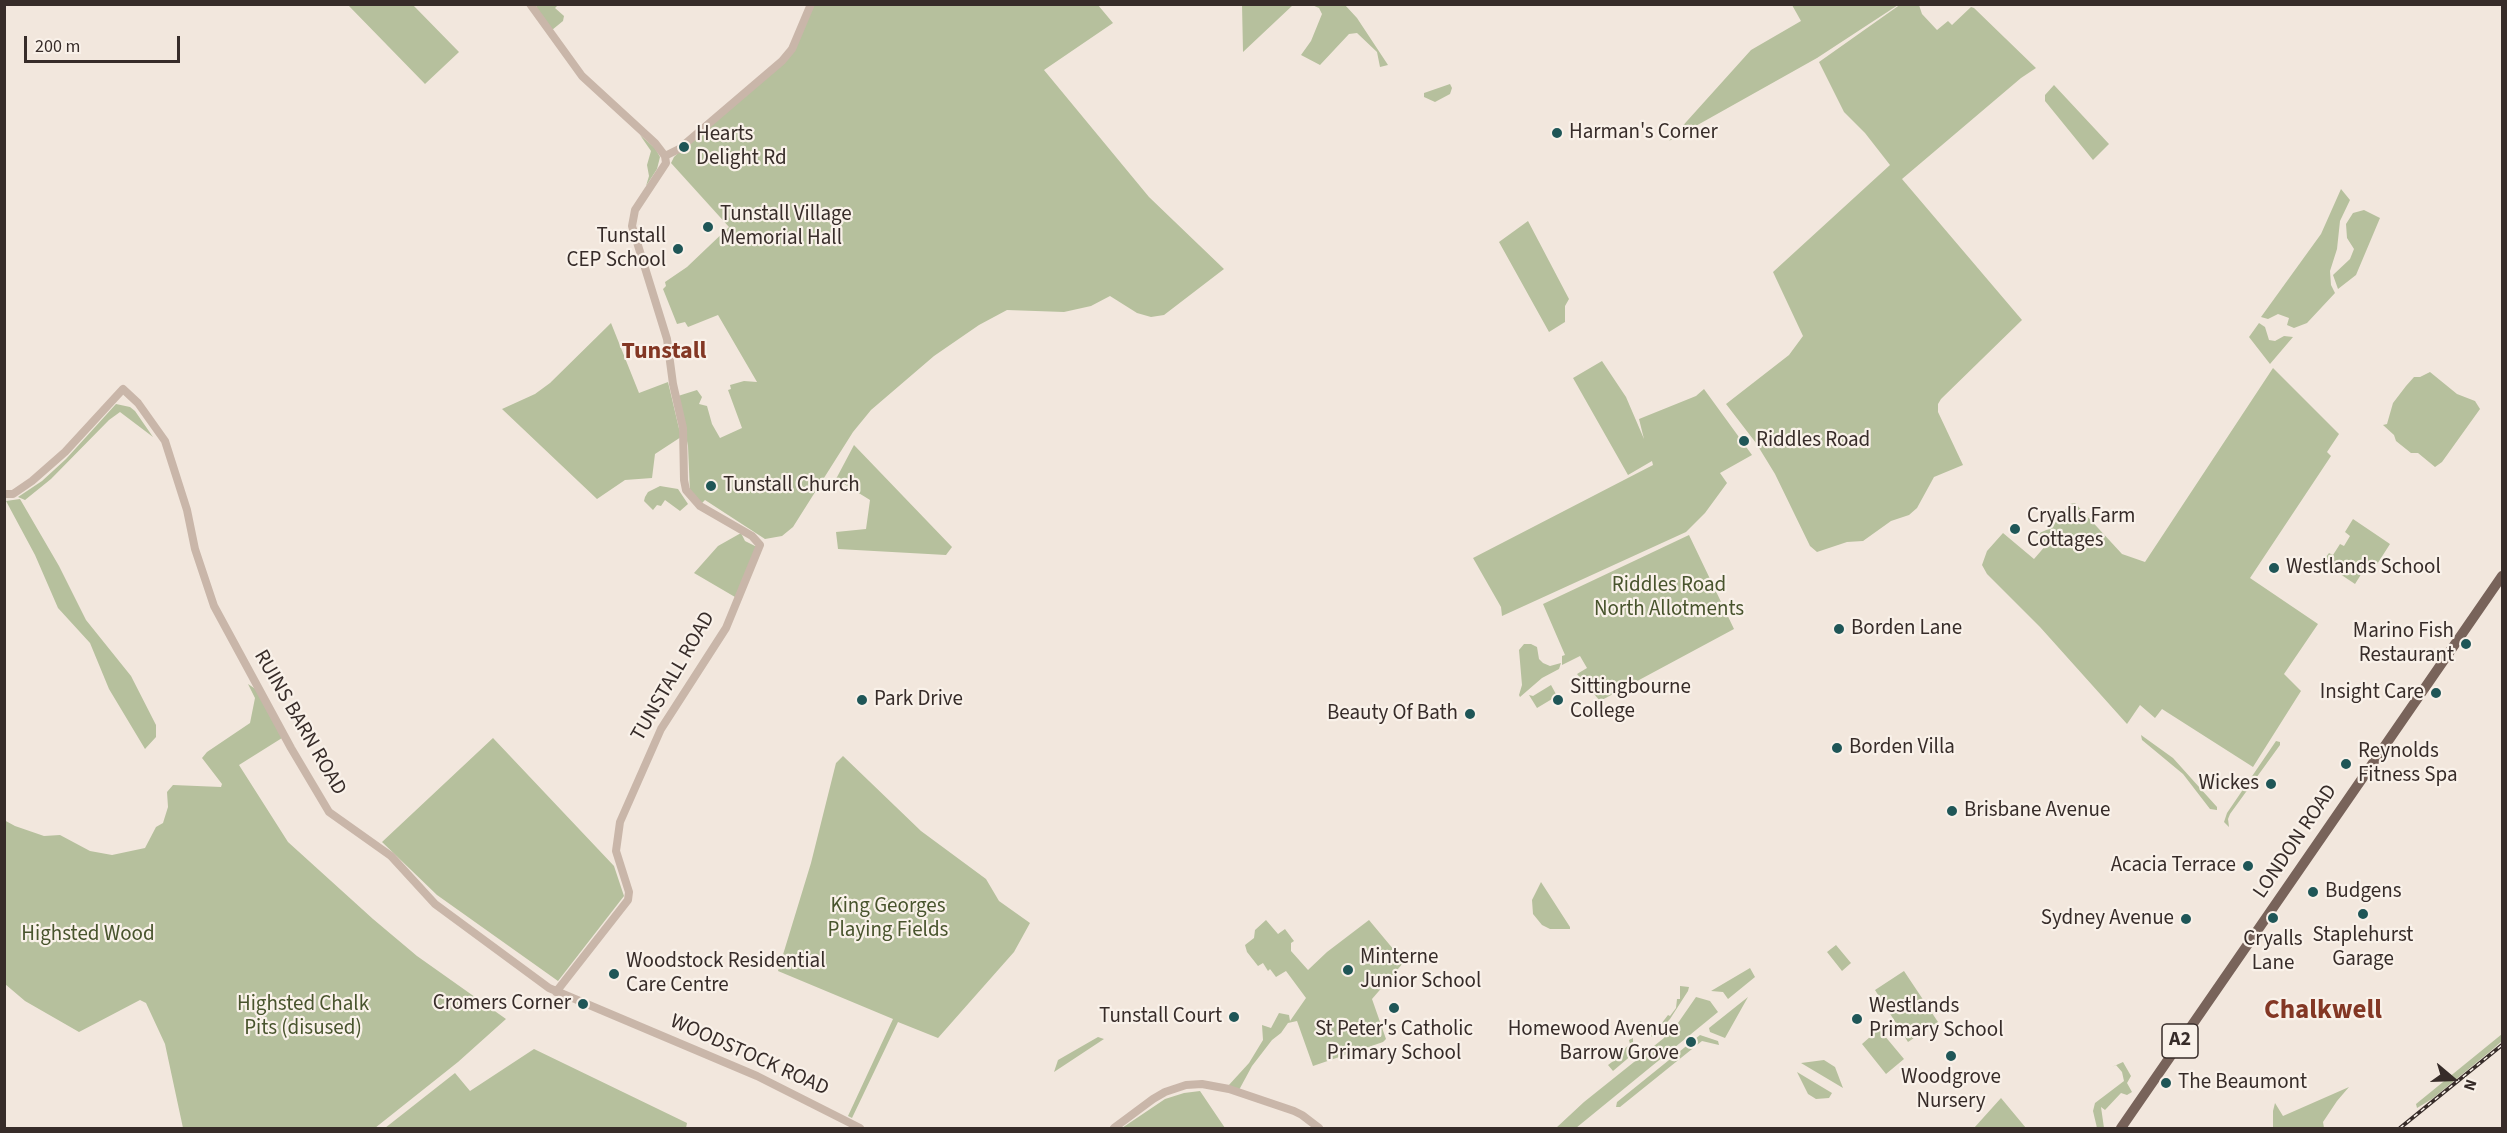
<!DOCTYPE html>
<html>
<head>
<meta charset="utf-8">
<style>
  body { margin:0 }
  #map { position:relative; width:2507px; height:1133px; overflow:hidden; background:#f2e7dd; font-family:"Source Sans 3",sans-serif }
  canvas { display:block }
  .frame { position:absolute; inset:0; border:6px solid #372c29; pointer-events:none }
  .north { position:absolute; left:2423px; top:1049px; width:60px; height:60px; -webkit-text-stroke:4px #f9f1e9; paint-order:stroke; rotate:109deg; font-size:16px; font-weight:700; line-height:24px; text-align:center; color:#372c29 }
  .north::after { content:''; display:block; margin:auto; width:21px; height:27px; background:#372c29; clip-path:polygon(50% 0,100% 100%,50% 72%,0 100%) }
  .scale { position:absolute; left:24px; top:36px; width:156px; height:27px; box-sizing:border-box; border:3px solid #372c29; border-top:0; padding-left:8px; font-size:18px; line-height:21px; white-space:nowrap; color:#372c29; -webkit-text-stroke:4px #f9f1e9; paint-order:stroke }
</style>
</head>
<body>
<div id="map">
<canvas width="2507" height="1133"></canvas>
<div class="frame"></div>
<div class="north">N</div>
<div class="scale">200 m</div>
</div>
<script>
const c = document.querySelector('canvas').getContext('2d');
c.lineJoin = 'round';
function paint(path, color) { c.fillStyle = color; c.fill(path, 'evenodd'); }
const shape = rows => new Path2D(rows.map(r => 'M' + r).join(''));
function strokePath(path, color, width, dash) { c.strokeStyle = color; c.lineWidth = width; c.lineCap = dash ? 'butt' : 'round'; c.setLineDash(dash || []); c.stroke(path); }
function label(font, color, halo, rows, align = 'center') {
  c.font = font + ' "Source Sans 3",sans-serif'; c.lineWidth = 4.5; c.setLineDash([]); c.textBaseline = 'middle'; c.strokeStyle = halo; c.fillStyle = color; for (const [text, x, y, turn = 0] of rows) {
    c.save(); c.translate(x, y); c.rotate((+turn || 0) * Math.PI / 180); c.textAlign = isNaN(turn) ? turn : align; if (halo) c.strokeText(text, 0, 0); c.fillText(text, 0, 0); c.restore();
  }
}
paint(shape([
  [815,4,1098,5,1113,23,1044,70,1149,197,1224,269,1164,315,1151,317,1137,313,1110,296,1091,306,1064,312,1007,310,979,325,934,356,871,410,853,432,793,527,782,536,765,539,705,500,702,503,690,492,688,446,678,396,697,390,702,397,699,404,707,406,712,424,720,438,742,428,728,390,731,389,730,385,744,381,757,382,718,315,688,327,685,322,677,324,663,289,666,286,665,282,687,267,729,227,671,163,674,157,708,124,777,67],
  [1242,4,1293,4,1293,5,1243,52],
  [1901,4,1919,5,1922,14,1937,30,1948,21,1952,25,1971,7,1974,8,2036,68,2021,78,1902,179,2022,320,1941,399,1938,404,1938,412,1963,465,1934,477,1917,508,1909,515,1891,521,1863,541,1847,542,1817,552,1810,546,1775,474,1756,443,1726,404,1789,355,1803,336,1773,272,1890,165,1865,133,1844,112,1819,62],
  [348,5,413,5,459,52,425,84],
  [536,5,558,5,555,8,564,16,563,21,552,30,538,14],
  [1312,5,1345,5,1357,18,1388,65,1380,67,1377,52,1357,33,1349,34,1320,65,1301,55,1311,41,1322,14,1319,8],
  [1792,5,1898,5,1817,58,1669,141,1751,50,1801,21],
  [1450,84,1452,88,1450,94,1435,102,1424,97,1424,93],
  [2054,85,2109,144,2093,160,2045,101,2045,95],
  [640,135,655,148,660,157,657,169,646,186,649,176,647,165,651,151],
  [2341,189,2350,200,2340,221,2337,249,2330,271,2331,285,2335,293,2307,323,2294,328,2287,325,2289,318,2278,314,2268,319,2261,317,2321,234],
  [2364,210,2380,218,2356,275,2338,289,2333,275,2350,259,2354,249,2347,238,2346,224,2353,213],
  [1528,221,1569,299,1565,306,1565,322,1549,332,1499,242],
  [611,323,639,393,668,382,681,437,655,454,652,478,625,480,597,499,502,409,535,394,550,383],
  [2259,323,2265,327,2269,340,2275,341,2284,336,2293,337,2270,364,2249,337],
  [1602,361,1626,397,1644,439,1639,419,1696,396,1704,389,1752,455,1720,473,1727,483,1705,513,1686,532,1502,616,1501,607,1473,558,1653,465,1652,461,1628,475,1573,378],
  [2273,368,2339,434,2327,452,2331,456,2250,578,2318,624,2284,674,2301,691,2253,767,2162,709,2155,718,2140,705,2127,724,2040,627,1987,574,1982,565,1987,551,2003,533,2034,559,2047,544,2037,534,2051,528,2070,504,2075,503,2122,554,2145,562],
  [2430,372,2457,394,2475,401,2480,409,2442,462,2435,467,2418,453,2411,453,2396,441,2394,435,2383,425,2387,424,2393,403,2406,386,2414,377,2420,377],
  [116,404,130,407,135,411,153,437,120,412,109,420,51,479,25,500,18,497,42,481,66,459],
  [854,445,952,547,946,555,838,549,836,532,866,529,870,500,836,479],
  [660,486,678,489,688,504,680,511,665,500,661,506,657,505,653,510,644,501,645,497,648,492],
  [20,499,59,566,86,620,131,676,156,725,156,737,145,749,109,689,90,643,58,608,35,555,6,501],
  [2353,519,2390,544,2374,569,2367,565,2355,584,2322,562,2329,553,2333,555,2340,544,2344,546,2350,536,2345,532],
  [741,533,745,541,757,547,735,597,694,573,718,546],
  [1689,535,1734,629,1600,701,1577,674,1587,668,1580,656,1562,665,1562,656,1565,655,1543,604],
  [1524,644,1531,644,1537,647,1539,659,1543,663,1550,666,1561,663,1559,669,1542,678,1520,697,1519,695,1522,685,1519,650],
  [248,684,257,690,282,738,239,765,288,842,373,919,417,956,506,1019,458,1062,375,1128,183,1128,165,1044,146,1003,140,1000,79,1032,25,1001,5,984,4,820,15,826,44,836,60,835,90,851,112,855,145,848,156,827,163,823,168,807,167,792,173,785,221,787,222,784,202,758,207,752,250,723,255,698],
  [1551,685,1557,696,1537,708,1529,695,1533,696],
  [2141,735,2173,758,2217,807,2217,810,2210,809,2183,774,2142,740],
  [493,738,614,866,624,896,558,981,437,895,382,842],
  [2276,741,2280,742,2280,745,2230,814,2228,819,2229,827,2224,822,2227,813],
  [843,756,921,831,986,879,999,901,1030,923,1014,952,938,1038,898,1022,852,1118,848,1116,893,1019,778,971,811,863,836,763],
  [1541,882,1570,927,1570,929,1550,929,1542,925,1533,914,1532,900],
  [1266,920,1278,934,1285,929,1294,941,1291,943,1291,951,1308,970,1327,952,1369,920,1404,962,1372,999,1386,1039,1383,1042,1313,1066,1297,1021,1288,1023,1281,1033,1272,1040,1252,1066,1239,1090,1228,1086,1249,1063,1263,1040,1262,1025,1271,1028,1279,1013,1289,1015,1290,1021,1306,998,1286,971,1276,977,1270,969,1268,971,1263,963,1258,966,1247,952,1245,945,1254,938,1255,930],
  [1836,945,1851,963,1842,971,1827,952],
  [1750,968,1755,977,1728,999,1723,992,1711,991],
  [1904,971,1938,1022,1908,1042,1875,990],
  [1680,986,1689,987,1688,991,1670,1019,1653,1037,1641,1032,1636,1024,1641,1021,1646,1029,1658,1028,1668,1015,1670,1016,1676,1008,1677,999,1680,999],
  [1696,997,1710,1001,1718,1012,1576,1128,1556,1128,1584,1102,1664,1038,1675,1023,1678,1023],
  [1748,997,1725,1038,1710,1032,1709,1028],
  [1879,1029,1904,1059,1886,1074,1862,1044],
  [2502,1034,2502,1041,2493,1049,2432,1099,2417,1108,2416,1104],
  [1700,1035,1718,1041,1719,1045,1702,1041,1620,1107,1616,1107,1617,1102],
  [1098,1037,1104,1039,1054,1072,1058,1060],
  [1633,1038,1633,1054,1613,1071,1608,1065,1620,1056,1619,1054,1630,1044,1629,1040],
  [534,1049,687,1123,686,1128,385,1128,455,1073,470,1091],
  [1824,1060,1835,1067,1843,1088,1801,1063],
  [2123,1062,2131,1076,2127,1083,2132,1092,2127,1095,2121,1093,2105,1110,2101,1107,2104,1128,2097,1128,2093,1111,2095,1103,2124,1081,2122,1072,2116,1065,2112,1067],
  [1797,1072,1832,1093,1829,1098,1816,1099,1808,1094],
  [2349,1087,2337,1101,2323,1122,2324,1128,2273,1128,2273,1111,2275,1103,2283,1116],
  [1200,1091,1225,1128,1122,1128,1165,1099,1184,1093],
  [2001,1098,2026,1128,1974,1128]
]), '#b6c09d');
strokePath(shape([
  [530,4,582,76,655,143,665,156],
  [665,156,679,149,782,61,792,49,811,4],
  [4,494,13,494,32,481,65,452,123,389,138,403,165,441,187,510,195,549,214,606,291,748,329,812,391,856,435,904,549,988,757,1076,860,1128],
  [556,992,628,900,629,892,616,851,620,822,661,729,726,628,760,545,752,536,700,506,686,490,684,480,683,428,673,384,667,339,632,226,635,210,666,163,665,156],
  [1114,1128,1153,1099,1165,1092,1186,1085,1202,1084,1229,1089,1294,1111,1302,1115,1319,1128]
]), '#c9b6a9', 8);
strokePath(shape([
  [2121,1128,2502,576]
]), '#78635a', 10);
const rail = shape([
  [2400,1128,2502,1045]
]);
strokePath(rail, '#372c29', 4);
strokePath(rail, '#f9f1e9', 1.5, [4.5]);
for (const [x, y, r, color] of [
  [1557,133,6,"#1f5657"],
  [684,147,6,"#1f5657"],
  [708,227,6,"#1f5657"],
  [678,249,6,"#1f5657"],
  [1744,441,6,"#1f5657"],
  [711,486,6,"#1f5657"],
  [2015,529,6,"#1f5657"],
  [2274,568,6,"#1f5657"],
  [1839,629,6,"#1f5657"],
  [2466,644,6,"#1f5657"],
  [2436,693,6,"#1f5657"],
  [862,700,6,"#1f5657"],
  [1558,700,6,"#1f5657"],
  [1470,714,6,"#1f5657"],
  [1837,748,6,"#1f5657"],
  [2346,764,6,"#1f5657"],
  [2271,784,6,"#1f5657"],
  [1952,811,6,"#1f5657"],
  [2248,866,6,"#1f5657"],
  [2313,892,6,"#1f5657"],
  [2363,914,6,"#1f5657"],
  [2273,918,6,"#1f5657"],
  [2186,919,6,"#1f5657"],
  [1348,970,6,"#1f5657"],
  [614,974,6,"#1f5657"],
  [583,1004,6,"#1f5657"],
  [1394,1008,6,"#1f5657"],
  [1234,1017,6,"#1f5657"],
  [1857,1019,6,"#1f5657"],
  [1691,1042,6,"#1f5657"],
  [1951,1056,6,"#1f5657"],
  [2166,1083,6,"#1f5657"]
]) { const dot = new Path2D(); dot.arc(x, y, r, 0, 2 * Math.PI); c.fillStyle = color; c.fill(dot); strokePath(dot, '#f9f1e9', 2); }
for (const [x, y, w] of [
  [2180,1041,36]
]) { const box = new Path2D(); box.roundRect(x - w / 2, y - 17, w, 34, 4.5); c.fillStyle = '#f9f1e9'; c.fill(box); strokePath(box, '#372c29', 1.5); }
label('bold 20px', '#372c29', null, [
  ["A2",2180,1041]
]);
label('21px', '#372c29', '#f9f1e9', [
  ["Harman's Corner",1569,133],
  ["Hearts",696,135],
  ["Delight Rd",696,159],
  ["Tunstall Village",720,215],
  ["Memorial Hall",720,239],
  ["Tunstall",666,237,"right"],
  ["CEP School",666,261,"right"],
  ["Riddles Road",1756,441],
  ["Tunstall Church",723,486],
  ["Cryalls Farm",2027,517],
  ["Cottages",2027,541],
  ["Westlands School",2286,568],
  ["Borden Lane",1851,629],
  ["Marino Fish",2454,632,"right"],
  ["Restaurant",2454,656,"right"],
  ["Sittingbourne",1570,688],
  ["College",1570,712],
  ["Insight Care",2424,693,"right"],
  ["Park Drive",874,700],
  ["Beauty Of Bath",1458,714,"right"],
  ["Borden Villa",1849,748],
  ["Reynolds",2358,752],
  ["Fitness Spa",2358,776],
  ["Wickes",2259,784,"right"],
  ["Brisbane Avenue",1964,811],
  ["Acacia Terrace",2236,866,"right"],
  ["Budgens",2325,892],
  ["Sydney Avenue",2174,919,"right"],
  ["Staplehurst",2363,936,"center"],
  ["Garage",2363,960,"center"],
  ["Cryalls",2273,940,"center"],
  ["Lane",2273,964,"center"],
  ["Minterne",1360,958],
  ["Junior School",1360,982],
  ["Woodstock Residential",626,962],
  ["Care Centre",626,986],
  ["Cromers Corner",571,1004,"right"],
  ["Westlands",1869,1007],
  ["Primary School",1869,1031],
  ["Tunstall Court",1222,1017,"right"],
  ["St Peter's Catholic",1394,1030,"center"],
  ["Primary School",1394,1054,"center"],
  ["Homewood Avenue",1679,1030,"right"],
  ["Barrow Grove",1679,1054,"right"],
  ["Woodgrove",1951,1078,"center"],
  ["Nursery",1951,1102,"center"],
  ["The Beaumont",2178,1083]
], 'left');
label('21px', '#48542d', '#f9f1e9', [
  ["Riddles Road",1669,586],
  ["North Allotments",1669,610],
  ["King Georges",888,907],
  ["Playing Fields",888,931],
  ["Highsted Wood",88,935],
  ["Highsted Chalk",303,1005],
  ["Pits (disused)",303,1029]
]);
label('21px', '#372c29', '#f9f1e9', [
  ["TUNSTALL ROAD",674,677,-60],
  ["RUINS BARN ROAD",299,723,60],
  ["LONDON ROAD",2296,842,-56],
  ["WOODSTOCK ROAD",749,1056,24]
]);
label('bold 24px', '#833724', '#f9f1e9', [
  ["Tunstall",664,353]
]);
label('bold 27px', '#833724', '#f9f1e9', [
  ["Chalkwell",2323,1012]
]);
</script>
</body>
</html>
